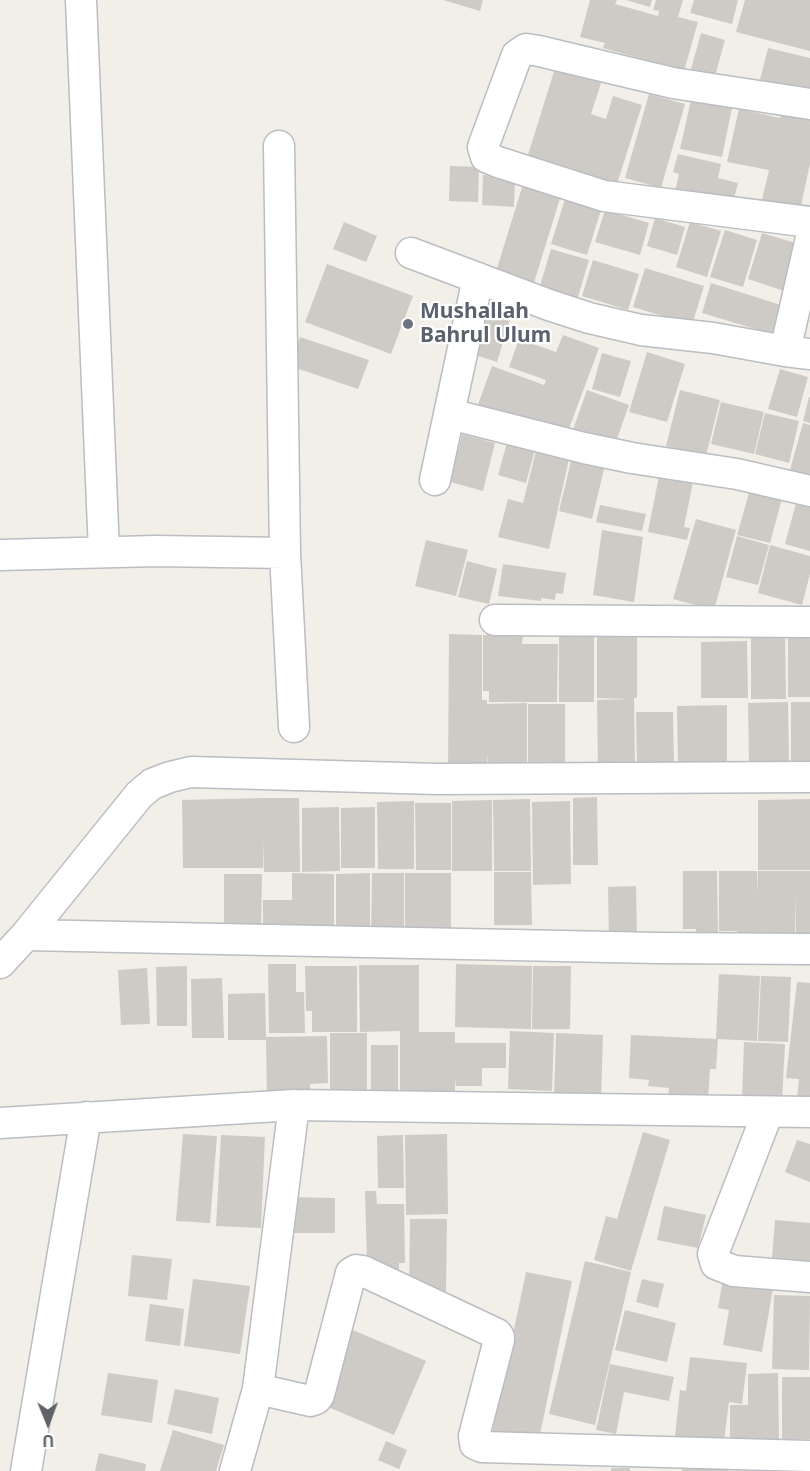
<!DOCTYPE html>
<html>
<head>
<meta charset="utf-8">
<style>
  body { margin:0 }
  #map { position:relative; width:810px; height:1471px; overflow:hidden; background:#f1efe7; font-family:"Noto Sans",sans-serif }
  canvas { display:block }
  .north { position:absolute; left:18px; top:1393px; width:60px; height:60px; -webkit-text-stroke:4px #fff; paint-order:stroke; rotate:179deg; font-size:16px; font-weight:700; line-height:24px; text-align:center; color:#5f6368 }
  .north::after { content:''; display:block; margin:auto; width:21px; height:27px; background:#5f6368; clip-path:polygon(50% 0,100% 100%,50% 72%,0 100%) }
</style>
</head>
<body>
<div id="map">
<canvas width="810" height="1471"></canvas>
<div class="north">U</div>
</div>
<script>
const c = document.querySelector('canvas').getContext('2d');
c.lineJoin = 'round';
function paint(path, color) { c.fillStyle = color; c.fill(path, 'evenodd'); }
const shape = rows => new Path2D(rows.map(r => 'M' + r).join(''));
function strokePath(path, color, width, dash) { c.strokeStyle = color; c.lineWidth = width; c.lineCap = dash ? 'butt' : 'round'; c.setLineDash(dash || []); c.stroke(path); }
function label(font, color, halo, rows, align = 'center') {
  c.font = font + ' "Noto Sans",sans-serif'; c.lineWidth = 4.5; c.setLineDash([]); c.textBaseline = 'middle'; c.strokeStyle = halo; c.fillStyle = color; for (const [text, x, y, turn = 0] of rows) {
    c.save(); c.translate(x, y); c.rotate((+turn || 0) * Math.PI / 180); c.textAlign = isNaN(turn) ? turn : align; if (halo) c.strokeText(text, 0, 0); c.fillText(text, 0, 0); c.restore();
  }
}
paint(shape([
  [443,0,483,0,480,11],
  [590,0,617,0,615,4,658,16,659,11,653,10,656,0,683,0,678,17,698,22,682,78,644,68,646,60,603,48,605,43,580,37],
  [626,0,652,0,650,7],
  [694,0,738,0,732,24,690,13],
  [745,0,810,0,810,51,736,32],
  [701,33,725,40,715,76,691,69],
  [768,48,810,58,810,101,758,88],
  [556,65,602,80,591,114,606,119,613,96,642,105,616,187,573,174,574,169,528,155],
  [649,94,685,104,661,188,625,178],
  [691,100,732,108,722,157,680,149],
  [739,109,780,118,782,111,810,117,810,163,799,216,760,208,769,170,727,162],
  [678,154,721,164,718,178,738,183,731,210,674,196,679,174,673,172],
  [450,166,479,167,478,202,449,201],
  [483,175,515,177,514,207,482,205],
  [524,181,562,192,532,289,494,278],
  [565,199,601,210,587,255,551,244],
  [605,210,649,223,640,255,595,242],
  [655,218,685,227,677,255,647,246],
  [344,222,377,236,366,262,333,249],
  [690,222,721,231,707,277,676,267],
  [725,230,757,240,743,287,710,277],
  [762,233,799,244,784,291,748,279],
  [551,249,589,260,577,300,539,289],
  [593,260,639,274,628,310,582,296],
  [327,264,413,296,391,354,305,322],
  [645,268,704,286,692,325,633,307],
  [711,283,781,305,772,334,702,313],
  [487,308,511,316,497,362,472,354],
  [563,335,599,348,564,442,476,410,492,366,544,385,546,380,509,367,519,339,556,352],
  [300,337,369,360,358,389,290,366],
  [647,352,685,364,667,422,629,412],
  [602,353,631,361,620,397,592,389],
  [780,369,808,377,797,417,768,409],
  [587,390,629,405,612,453,570,438],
  [680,390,720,400,706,456,666,446],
  [809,397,810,397,810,423,803,421],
  [721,402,764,412,754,454,711,444],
  [765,413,799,421,789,463,755,454],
  [803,423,810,425,810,476,790,470],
  [462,434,495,443,483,491,443,480,452,449,458,451],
  [508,439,536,446,526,483,498,475],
  [536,451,569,459,549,549,498,537,508,499,523,503],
  [572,457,605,465,592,519,559,511],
  [659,476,693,482,684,527,690,528,687,540,648,532],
  [751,486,783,495,770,543,737,535],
  [796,503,810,506,810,551,785,544],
  [600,505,646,514,642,531,596,522],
  [696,519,736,530,714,610,673,599],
  [602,530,643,537,634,602,593,595],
  [737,536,769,545,758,585,726,577],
  [426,540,468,550,456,596,415,586],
  [770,545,810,556,810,574,802,605,758,593],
  [467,561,497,569,489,604,458,597],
  [503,564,566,573,563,594,556,593,555,600,541,598,541,601,498,596],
  [597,625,637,625,637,698,634,698,635,767,598,767,597,700,629,699,597,698],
  [559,628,594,628,594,702,559,702],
  [751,633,785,633,786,699,751,699],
  [449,634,482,635,482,700,487,700,487,704,527,703,527,767,488,768,487,752,487,774,448,774],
  [523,634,522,644,558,644,557,702,489,702,489,691,483,691,483,635],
  [788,638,810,638,810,697,788,697],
  [747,641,748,698,701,698,701,642],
  [788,702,789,762,749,763,748,703],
  [791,702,810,702,810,771,791,771],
  [528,704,565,704,565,767,528,767],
  [727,705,727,763,678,764,677,706],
  [636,712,673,712,674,768,637,768],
  [597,797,598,865,573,865,573,798],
  [263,798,299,798,300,872,264,872,263,841,263,868,183,868,182,800],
  [530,799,531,871,494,871,493,800],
  [810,799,810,870,758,870,758,800],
  [492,800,492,871,452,871,452,801],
  [414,801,414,869,378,869,377,802],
  [570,801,571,884,533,885,532,802],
  [415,803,451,803,451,870,416,870],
  [339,807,340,871,302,872,302,808],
  [375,807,375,868,341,868,341,808],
  [683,871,717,871,718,932,696,932,696,929,683,929],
  [719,871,757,871,758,895,758,871,810,871,810,940,796,940,796,890,795,939,737,940,737,931,719,931],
  [494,872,531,872,532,925,494,925],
  [292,873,334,874,334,934,263,926,263,900,292,900],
  [370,873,370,937,336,937,336,874],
  [372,873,404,873,404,937,371,937],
  [405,873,451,873,451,937,405,937],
  [224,874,262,874,261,938,224,938],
  [636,886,637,938,609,938,608,887],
  [268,964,296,964,296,992,304,992,305,1033,269,1033],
  [456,964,532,966,531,1029,455,1027],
  [359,965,419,965,419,1032,455,1032,455,1043,506,1043,506,1068,482,1068,482,1086,456,1086,455,1078,455,1094,400,1094,400,1031,360,1032],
  [187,966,187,1026,157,1026,156,967],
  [305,966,357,966,357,1032,312,1032,312,1011,306,1011],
  [533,966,571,966,570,1029,532,1029],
  [147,968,150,1024,121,1025,118,970],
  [719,974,760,976,757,1041,718,1039,716,1069,710,1069,708,1099,668,1097,669,1088,648,1086,649,1080,629,1078,631,1035,716,1039],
  [761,976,791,977,788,1042,758,1041],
  [222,978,224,1038,192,1038,191,979],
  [797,982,810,983,810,1101,797,1099,799,1079,786,1078],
  [265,993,266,1037,327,1036,328,1083,310,1084,310,1100,267,1100,266,1040,228,1040,228,994],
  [510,1031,554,1033,552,1091,508,1089],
  [330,1033,367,1033,367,1094,330,1095],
  [556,1033,603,1035,601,1100,554,1098],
  [744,1042,785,1044,782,1100,742,1098],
  [371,1045,398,1045,398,1095,371,1095],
  [643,1132,670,1140,631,1271,594,1260,606,1216,617,1219],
  [183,1134,217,1136,210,1223,176,1221],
  [447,1134,448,1214,406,1215,405,1135],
  [221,1135,265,1137,261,1228,216,1226],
  [403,1135,404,1188,378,1188,377,1136],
  [797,1140,810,1144,810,1182,785,1172],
  [365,1191,376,1191,377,1204,404,1204,405,1263,399,1263,399,1271,367,1263],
  [289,1197,335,1198,335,1233,289,1233],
  [664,1206,706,1215,698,1248,657,1240],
  [410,1219,447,1219,446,1292,409,1292],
  [775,1220,810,1223,810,1261,772,1258],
  [132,1255,172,1259,167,1300,128,1296],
  [585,1261,631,1272,595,1425,549,1414],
  [526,1272,572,1281,538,1444,492,1434],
  [193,1279,250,1286,240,1354,184,1346],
  [642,1279,664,1284,658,1308,636,1302],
  [723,1279,773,1288,762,1352,723,1345,729,1310,718,1308],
  [774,1295,810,1296,809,1370,772,1369],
  [150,1304,184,1309,180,1346,145,1341],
  [625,1310,676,1323,667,1362,615,1350],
  [353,1330,426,1361,394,1435,321,1404],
  [690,1357,747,1363,742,1404,729,1402,724,1441,675,1436,680,1390,686,1391],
  [610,1364,674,1377,669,1401,624,1392,616,1434,596,1430],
  [108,1373,158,1380,152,1423,101,1415],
  [778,1373,779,1440,730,1441,730,1405,748,1405,748,1374],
  [782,1377,810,1377,810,1439,782,1439],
  [175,1389,219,1398,212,1434,167,1424],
  [173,1430,224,1445,216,1471,160,1471],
  [386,1441,407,1450,399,1469,378,1460],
  [99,1453,146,1464,145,1471,95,1471],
  [682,1461,728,1462,728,1471,682,1471],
  [611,1468,630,1468,630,1471,611,1471]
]), '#cecbc7');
const minor = shape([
  [81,0,104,552],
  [810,104,673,83,539,51,526,49,517,55,483,147,486,157,498,162,604,196,810,222],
  [279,146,285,553],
  [411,253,549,305,589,318,641,330,713,338,785,351,810,354],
  [785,351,810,242],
  [450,414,584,448,632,458,737,474,810,491],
  [435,480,478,278],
  [0,555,156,551,285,553,294,727],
  [495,620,810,622],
  [26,935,658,948,810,949],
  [0,963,26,935,139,795,152,784,170,777,191,772,437,779,810,777],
  [768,1112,713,1254,716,1264,734,1271,810,1277],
  [0,1123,294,1105,810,1112],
  [258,1389,310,1401,316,1399,319,1395,351,1273,356,1270,363,1271,497,1334,499,1337,499,1340,474,1436,475,1444,482,1447,810,1456],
  [26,1471,86,1117],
  [235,1471,258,1389,294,1105]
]);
strokePath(minor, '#babdc1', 33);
strokePath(minor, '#fff', 30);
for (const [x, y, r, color] of [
  [408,324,6,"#6b7280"]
]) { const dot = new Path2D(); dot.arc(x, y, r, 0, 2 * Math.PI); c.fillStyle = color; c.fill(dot); strokePath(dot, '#fff', 2); }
label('bold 21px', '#5b616d', '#fff', [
  ["Mushallah",420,312],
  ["Bahrul Ulum",420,336]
], 'left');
</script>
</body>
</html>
